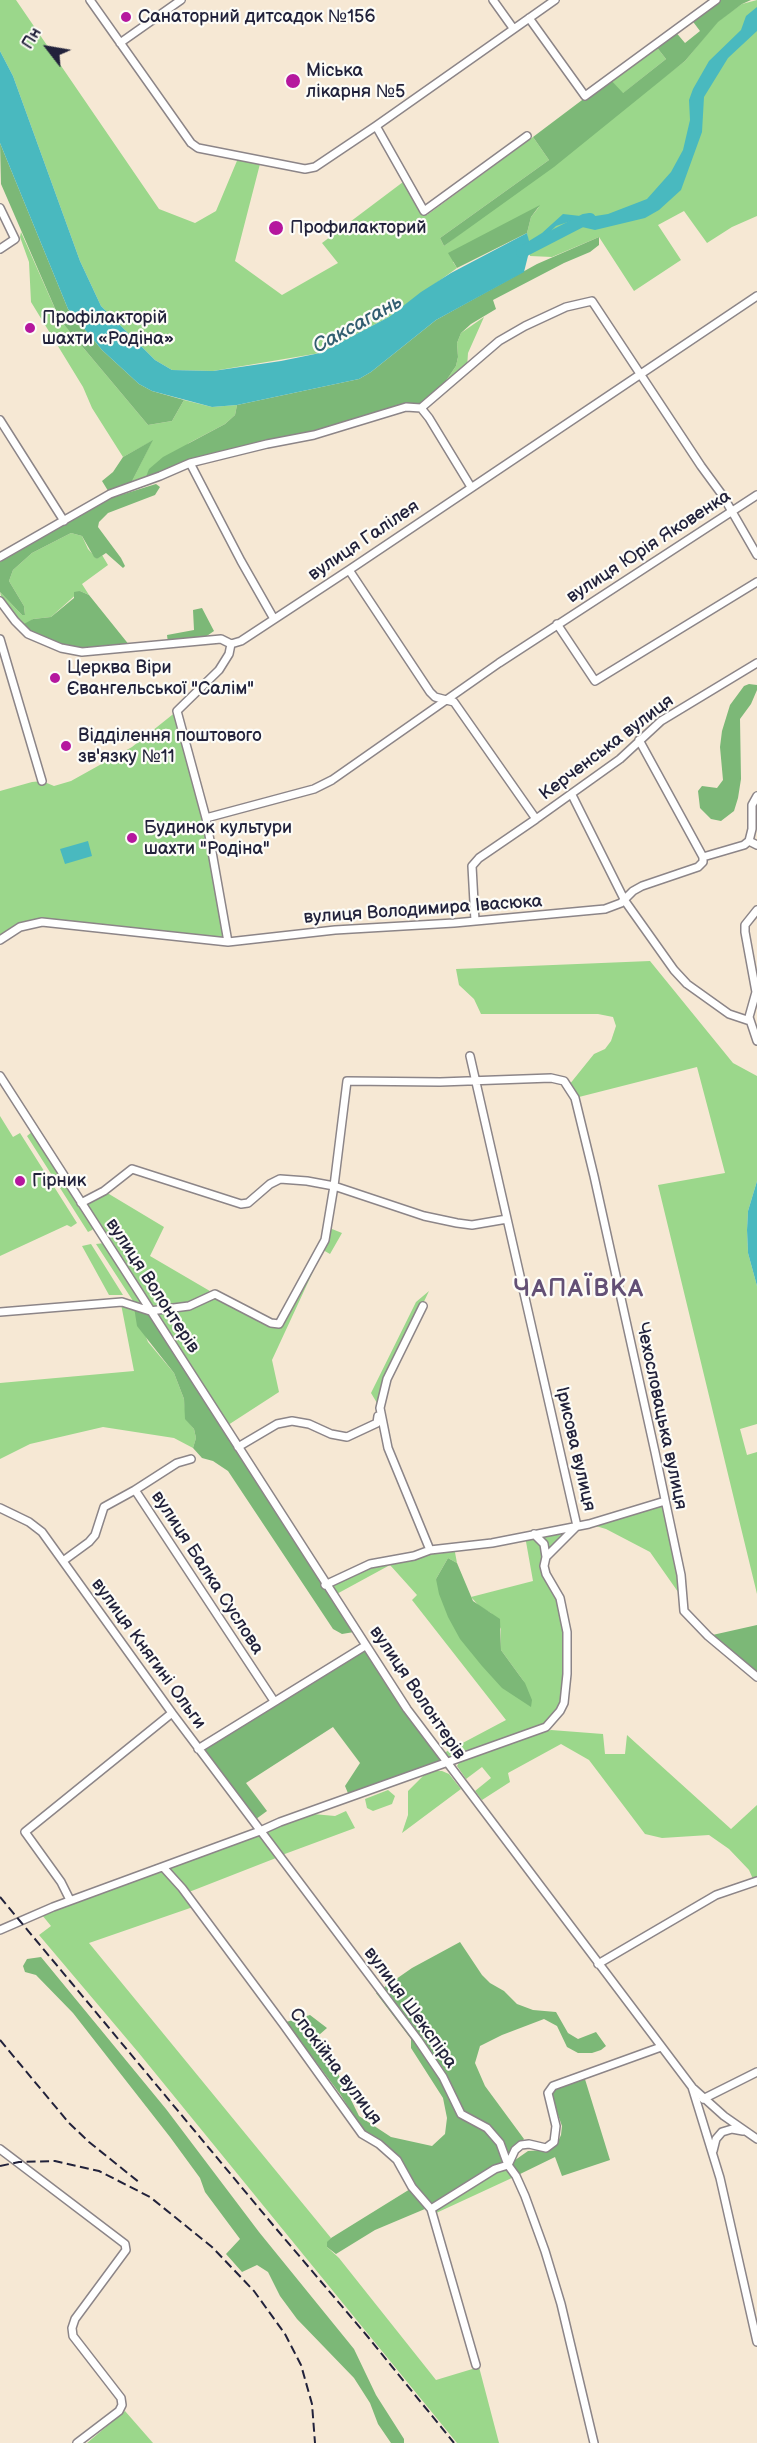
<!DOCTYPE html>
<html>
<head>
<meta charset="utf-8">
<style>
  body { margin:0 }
  #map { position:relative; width:757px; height:2443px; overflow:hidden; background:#f6e8d4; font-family:"Balsamiq Sans",sans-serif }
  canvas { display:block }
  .north { position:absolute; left:18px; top:18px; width:60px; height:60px; -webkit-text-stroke:4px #fdfcf7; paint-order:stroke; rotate:301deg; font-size:16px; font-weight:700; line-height:24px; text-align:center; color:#22223b }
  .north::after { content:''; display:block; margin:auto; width:21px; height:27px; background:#22223b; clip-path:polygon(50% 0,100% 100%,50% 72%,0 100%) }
</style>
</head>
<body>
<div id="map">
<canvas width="757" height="2443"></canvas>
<div class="north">Пн</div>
</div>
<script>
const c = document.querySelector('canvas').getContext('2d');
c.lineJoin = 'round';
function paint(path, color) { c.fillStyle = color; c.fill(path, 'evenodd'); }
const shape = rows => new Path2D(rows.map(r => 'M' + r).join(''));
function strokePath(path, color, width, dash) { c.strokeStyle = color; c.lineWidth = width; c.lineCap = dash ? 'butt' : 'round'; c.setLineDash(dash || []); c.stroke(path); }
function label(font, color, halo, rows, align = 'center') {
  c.font = font + ' "Balsamiq Sans",sans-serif'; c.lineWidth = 4.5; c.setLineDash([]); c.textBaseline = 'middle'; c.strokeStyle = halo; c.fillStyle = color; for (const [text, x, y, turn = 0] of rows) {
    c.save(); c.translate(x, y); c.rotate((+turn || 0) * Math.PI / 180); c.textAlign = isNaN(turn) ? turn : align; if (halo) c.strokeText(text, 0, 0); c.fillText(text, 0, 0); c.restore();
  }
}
paint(shape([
  [0,0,16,0,159,209,195,223,216,211,239,156,261,160,235,261,282,295,338,263,322,243,407,179,427,215,533,137,549,160,440,238,444,246,685,61,717,22,729,13,742,4,757,0,757,216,732,227,707,243,684,211,658,225,681,260,634,291,599,237,552,257,530,256,527,233,531,217,539,207,453,262,457,268,389,317,320,353,213,371,172,370,155,360,101,306,80,261,13,76,0,51],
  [655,45,666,59,622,94,610,79],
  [21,232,60,320,148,425,172,421,184,400,212,407,237,405,235,415,225,424,189,443,144,482,129,487,152,441,123,457,92,408,83,387,31,302,29,262,20,237],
  [484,317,468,353,467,368,439,391,456,366,458,357,457,343,461,333],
  [71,533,82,536,88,549,97,559,102,555,108,565,82,584,89,595,80,591,51,617,33,619,23,628,2,600,0,592,22,615,25,615,24,606,9,581,13,570,32,553],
  [177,711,206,818,228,942,59,922,20,927,0,940,0,791,32,782,42,781,54,786,71,781,132,747],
  [650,961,733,1063,757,1076,757,1181,748,1211,747,1230,748,1253,757,1286,757,1424,740,1429,747,1455,757,1452,757,1594,658,1185,725,1173,697,1067,575,1098,569,1085,594,1054,605,1049,611,1041,616,1026,613,1017,598,1014,481,1014,474,999,459,985,456,969],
  [0,1116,13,1137,20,1133,77,1223,71,1227,67,1225,0,1256],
  [33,1131,94,1228,92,1230,88,1232,27,1136],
  [104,1191,164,1227,150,1256,215,1294,275,1325,325,1240,327,1227,342,1233,330,1254,323,1250,272,1360,279,1392,225,1427,81,1203],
  [104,1243,141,1299,139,1304,135,1304,96,1244],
  [91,1244,123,1295,109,1295,82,1246],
  [429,1291,387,1379,380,1408,371,1393,416,1302],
  [121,1304,134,1307,148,1342,174,1373,184,1399,186,1419,194,1429,196,1438,193,1448,174,1438,103,1427,30,1444,0,1459,0,1383,134,1371],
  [665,1501,683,1599,650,1552,606,1529,589,1524],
  [577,1526,546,1557,544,1566,560,1598,567,1632,564,1703,546,1727,446,1762,440,1755,506,1720,412,1600,417,1595,390,1565,333,1596,326,1585,370,1564,454,1547,457,1563,448,1558,436,1579,525,1683,501,1650,501,1629,491,1613,480,1607,471,1597,533,1581,525,1536],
  [551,1730,603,1734,605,1754,625,1754,627,1735,731,1829,757,1805,757,1879,753,1879,749,1870,729,1849,709,1835,662,1838,645,1834,589,1760,561,1744,508,1773,510,1782,482,1800,475,1791,491,1778,482,1767,466,1779,457,1766,461,1759],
  [434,1771,442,1771,449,1774,461,1789,402,1833,408,1815,408,1791,423,1776],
  [388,1790,395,1796,392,1804,373,1811,367,1808,365,1799],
  [346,1811,355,1828,282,1855,265,1832,281,1824,313,1814,335,1816],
  [259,1835,276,1858,189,1892,168,1868],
  [162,1870,193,1907,89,1943,331,2238,327,2243,327,2247,339,2258,436,2380,479,2367,499,2443,457,2443,138,2052,39,1935,51,1926,42,1915],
  [507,2167,514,2177,434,2214,433,2210,496,2171],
  [125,2411,153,2443,87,2443]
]), '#9bd78b');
paint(shape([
  [716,0,751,0,742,4,718,22,685,61,554,167,444,246,440,238,549,160,533,137,610,79,623,93,666,59,655,45,674,30,685,43,700,31,691,19],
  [0,143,68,309,102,350,139,384,152,391,184,400,172,421,148,425,60,320,1,184],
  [540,205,531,217,527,233,457,268,448,253],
  [599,237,599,245,590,252,564,263,493,300,496,309,471,324,461,333,457,343,458,357,456,366,439,391,421,408,413,407,337,428,213,457,144,482,149,469,163,457,225,424,235,415,237,405,359,379,371,372,436,320,537,264],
  [153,440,129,487,110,494,102,481,113,472,123,457],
  [156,484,160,487,155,495,108,513,99,522,98,527,121,558,125,566,123,568,106,553,97,559,94,557,82,536,71,533,32,553,13,570,9,581,24,606,25,615,22,615,0,592,0,562,111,498],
  [80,591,89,595,130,646,82,649,61,645,23,628,24,624,33,619,51,617,74,598,74,592],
  [202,608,214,631,201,640,168,643,167,635,194,630,193,610],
  [749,684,757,685,757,690,751,704,740,719,741,779,738,798,734,811,721,821,711,819,700,808,698,791,702,786,717,788,723,780,720,747,722,731,730,705,744,686],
  [134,1307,150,1311,354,1632,342,1634,333,1629,228,1471,213,1461,202,1458,193,1448,196,1438,194,1429,185,1419,184,1399,174,1373,137,1326],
  [448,1558,457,1563,473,1601,500,1619,501,1650,525,1683,532,1700,531,1707,502,1688,482,1666,460,1639,448,1617,439,1594,436,1579],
  [757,1625,757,1677,708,1636],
  [365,1646,446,1762,350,1798,345,1786,360,1763,333,1727,246,1783,267,1811,252,1822,198,1749],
  [460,1942,482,1975,490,1983,504,1991,517,2004,533,2010,556,2012,568,2033,578,2039,596,2032,606,2046,601,2050,592,2053,578,2053,567,2047,557,2026,544,2019,502,2035,480,2046,475,2063,485,2086,524,2139,505,2163,432,2206,375,2230,336,2254,327,2247,327,2242,331,2238,415,2186,399,2158,364,2132,340,2094,286,2022,310,2015,327,2028,319,2035,359,2116,391,2137,432,2146,445,2134,447,2118,443,2098,411,2048,411,2039,376,1993,412,1968],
  [41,1957,166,2109,259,2232,354,2349,376,2395,404,2439,404,2443,391,2443,378,2424,370,2403,354,2378,297,2319,280,2296,268,2272,257,2265,242,2272,226,2254,240,2239,205,2192,200,2178,170,2137,73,2013,36,1975,25,1972,23,1966,27,1959],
  [584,2076,610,2160,562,2176,555,2157,516,2176,508,2165,528,2151,545,2150,556,2146,561,2135,562,2126,549,2090]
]), '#7cb877');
paint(shape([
  [757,7,757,31,728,58,704,97,702,132,681,190,659,210,645,218,595,230,582,227,571,221,556,226,529,252,524,272,436,320,371,372,359,379,237,405,212,407,152,391,139,384,102,350,68,309,0,143,0,51,13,76,80,261,101,306,155,360,172,370,213,371,281,361,320,353,389,317,421,292,451,273,527,233,529,241,542,233,563,214,589,217,608,214,647,199,671,172,683,150,690,120,689,100,693,89,709,61,741,30,746,16],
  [88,841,92,856,65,864,60,849],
  [757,1181,757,1286,748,1253,747,1230,748,1211]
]), '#49b9bf');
strokePath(shape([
  [522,252,584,220,590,219]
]), '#49b9bf', 12);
const minor = shape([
  [90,0,191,143,198,148,305,169,315,167,376,126,555,0],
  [493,0,513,28],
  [529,18,585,96,716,0],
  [120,43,181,0],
  [376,126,424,211,527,136],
  [0,208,15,239,0,249],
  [421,408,499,341,525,326,566,307,592,301,701,466,723,496,757,555],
  [421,408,429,418,471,487],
  [0,420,64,521],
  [190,463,241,561,274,619],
  [0,557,110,494,160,476,190,463,267,444,314,435,406,407,421,408],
  [349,570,430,692,435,697,454,702,536,819,479,858,472,866,475,921],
  [0,601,15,621,28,634,61,648,82,652,221,639,231,644],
  [557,624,595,681,757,582],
  [0,639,42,781],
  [231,644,241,641,349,570,757,296],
  [572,795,625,901,674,970,687,984,729,1014,750,1021],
  [206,818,177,711,219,670,229,654,231,644],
  [536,819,620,759,661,721,757,663],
  [749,841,757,845],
  [703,857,744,845,749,841,752,829,752,805,757,796],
  [757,910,745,925,745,932,756,992,749,1017,757,1041],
  [0,940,20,927,42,922,228,942,335,930,454,923,605,909,621,903,633,891,642,886,698,867,703,862,703,857,639,740],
  [228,942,206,818,314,789,332,780,499,663,757,495],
  [0,1076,407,1709,692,2087,720,2178,757,2342],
  [81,1203,104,1191,132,1169,241,1204,248,1203,270,1184,280,1179,307,1181,334,1186,347,1081,440,1082,551,1078,564,1081,575,1098,594,1176,655,1452,681,1575,684,1611,708,1636,757,1677],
  [423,1306,387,1379,380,1408,388,1448,430,1550],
  [0,1312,122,1302,150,1311,189,1306,215,1294,271,1323,279,1324,325,1240,334,1186,424,1216,457,1223,472,1225,507,1219],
  [238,1447,277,1424,292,1421,309,1424,331,1434,347,1437,377,1423,378,1416],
  [135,1490,177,1463,191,1459],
  [0,1508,29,1522,42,1532,172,1713,418,2040,443,2077,461,2114,487,2128,500,2143,508,2165,516,2176,525,2196,545,2251,561,2304,594,2443],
  [534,1534,544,1544,546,1557],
  [63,1561,89,1542,95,1535,104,1507,135,1490,274,1701],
  [325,1585,370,1564,414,1556,430,1550,492,1543,589,1524,665,1501],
  [198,1749,365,1646],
  [163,1867,182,1888,283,2024,362,2134,379,2144,397,2160,412,2187,431,2209,476,2365],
  [70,1900,61,1882,25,1832,172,1713],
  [0,1930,53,1907,260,1831,280,1822,546,1727,560,1711,564,1703,567,1674,567,1632,560,1598,546,1574,544,1566,546,1557,577,1526,470,1056],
  [598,1964,716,1895,757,1881],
  [694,2089,724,2116,757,2139],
  [703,2099,757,2072],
  [0,2149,125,2244,126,2250,75,2319,72,2328,73,2336,121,2398,122,2405,119,2411,77,2443],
  [713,2151,716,2139,722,2132,732,2129,743,2131],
  [431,2209,495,2169,508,2165,515,2150,521,2145,529,2144,546,2148,554,2142,556,2126,548,2093,553,2086,661,2047]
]);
strokePath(minor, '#8c8588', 10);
strokePath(minor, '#fff', 7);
strokePath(shape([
  [0,1897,273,2225,368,2337,454,2443],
  [0,2040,69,2123,89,2142,140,2183],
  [0,2166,19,2162,55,2161,99,2171,150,2197,212,2247,254,2291,285,2334,301,2365,312,2404,315,2443]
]), '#22223b', 2, [9, 4.5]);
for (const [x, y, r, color] of [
  [126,17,6,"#b5179e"],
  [293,81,8,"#b5179e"],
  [276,228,8,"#b5179e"],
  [30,328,6,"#b5179e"],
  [55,678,6,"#b5179e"],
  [66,746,6,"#b5179e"],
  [132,838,6,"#b5179e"],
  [20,1181,6,"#b5179e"]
]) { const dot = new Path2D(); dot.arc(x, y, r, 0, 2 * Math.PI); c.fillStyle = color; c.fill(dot); strokePath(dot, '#fdfcf7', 2); }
label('18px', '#22223b', '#fdfcf7', [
  ["Санаторний дитсадок №156",138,17],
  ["Міська",306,71],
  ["лікарня №5",306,92],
  ["Профилакторий",290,228],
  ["Профілакторій",42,318],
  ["шахти «Родіна»",42,339],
  ["Церква Віри",67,668],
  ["Євангельської \"Салім\"",67,689],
  ["Відділення поштового",78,736],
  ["зв'язку №11",78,757],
  ["Будинок культури",144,828],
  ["шахти \"Родіна\"",144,849],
  ["Гірник",32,1181]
], 'left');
label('18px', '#22223b', '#fdfcf7', [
  ["вулиця Галілея",364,541,-34],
  ["вулиця Юрія Яковенка",649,547,-33],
  ["Керченська вулиця",607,748,-37],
  ["вулиця Володимира Івасюка",423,910,-4],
  ["вулиця Волонтерів",152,1286,57],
  ["Чехословацька вулиця",661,1416,78],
  ["Ірисова вулиця",575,1449,77],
  ["вулиця Балка Суслова",207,1573,57],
  ["вулиця Княгині Ольги",148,1654,54],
  ["вулиця Волонтерів",417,1693,56],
  ["вулиця Шекспіра",410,2008,54],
  ["Спокійна вулиця",335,2067,53]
]);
label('italic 20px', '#325e70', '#fdfcf7', [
  ["Саксагань",358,325,-29]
]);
c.letterSpacing = '1.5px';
label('bold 24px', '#635075', '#fdfcf7', [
  ["ЧАПАЇВКА",579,1290]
]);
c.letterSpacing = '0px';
</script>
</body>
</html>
